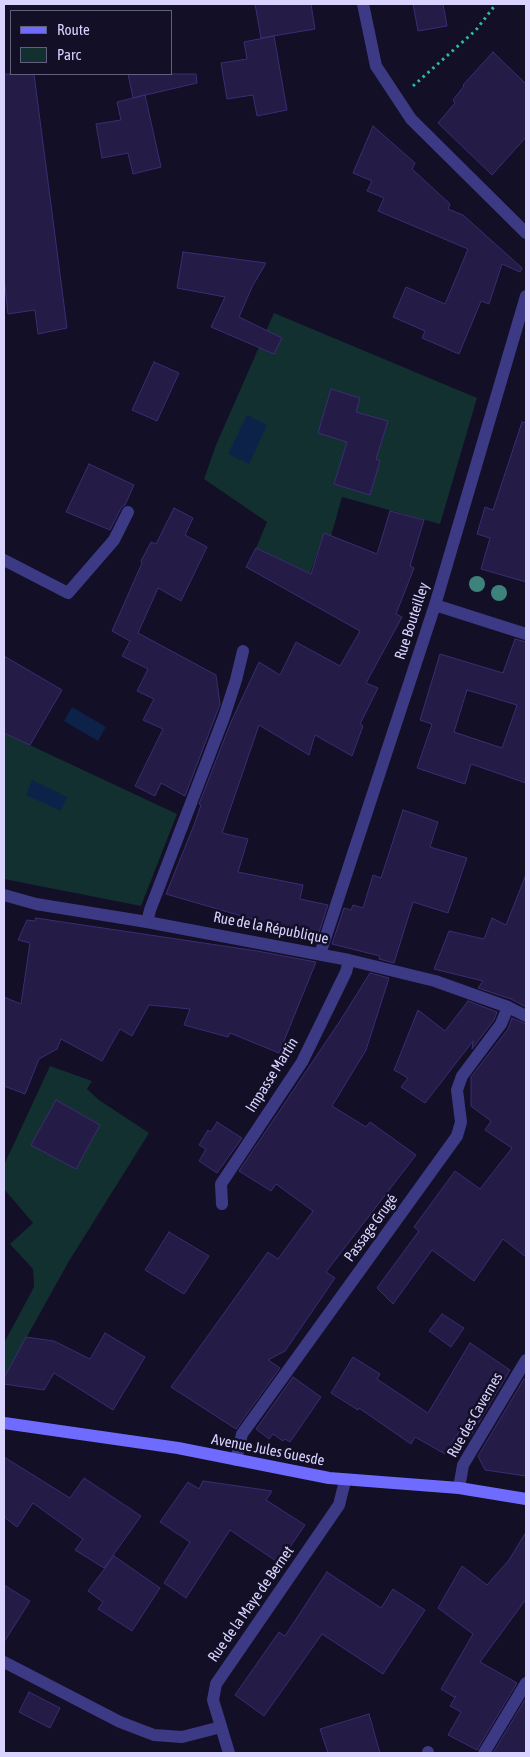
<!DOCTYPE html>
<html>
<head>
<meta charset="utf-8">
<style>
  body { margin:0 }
  #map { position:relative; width:530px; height:1757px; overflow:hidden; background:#130f26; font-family:"Asap Condensed",sans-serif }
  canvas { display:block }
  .frame { position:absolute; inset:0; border:5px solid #d9d4ff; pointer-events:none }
  .legend { position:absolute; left:10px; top:10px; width:162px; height:65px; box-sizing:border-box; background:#130f26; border:1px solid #625e7d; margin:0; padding:6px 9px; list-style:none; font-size:15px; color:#d9d4ff }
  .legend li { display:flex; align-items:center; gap:10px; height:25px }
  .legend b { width:25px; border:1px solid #625e7d }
</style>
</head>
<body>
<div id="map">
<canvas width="530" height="1757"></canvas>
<div class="frame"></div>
<ul class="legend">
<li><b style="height:6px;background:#6f6bff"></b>Route</li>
<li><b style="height:14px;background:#12302f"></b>Parc</li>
</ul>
</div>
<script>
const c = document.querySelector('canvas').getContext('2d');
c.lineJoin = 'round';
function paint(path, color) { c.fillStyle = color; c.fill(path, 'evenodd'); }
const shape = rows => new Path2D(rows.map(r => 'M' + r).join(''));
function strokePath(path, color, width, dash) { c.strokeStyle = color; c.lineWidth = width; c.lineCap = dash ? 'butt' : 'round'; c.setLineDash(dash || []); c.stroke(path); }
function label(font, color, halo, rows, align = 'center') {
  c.font = font + ' "Asap Condensed",sans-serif'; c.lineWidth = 5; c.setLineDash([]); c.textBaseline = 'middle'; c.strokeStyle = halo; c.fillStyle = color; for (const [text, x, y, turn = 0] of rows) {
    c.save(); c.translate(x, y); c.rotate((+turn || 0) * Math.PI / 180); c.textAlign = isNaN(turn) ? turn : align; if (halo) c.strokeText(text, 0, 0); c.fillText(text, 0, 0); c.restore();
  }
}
paint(shape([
  [274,313,477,398,440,524,342,497,331,536,324,533,310,573,256,548,267,522,204,479,216,445],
  [4,733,177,814,141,906,4,879],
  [50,1066,92,1081,87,1089,99,1100,149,1133,69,1261,4,1378,4,1343,34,1287,33,1269,10,1244,33,1223,4,1189,4,1165]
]), '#12302f');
paint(shape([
  [247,415,267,425,249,464,228,454],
  [72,707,106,727,98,741,64,721],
  [32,780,67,797,61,811,26,795]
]), '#0c2248');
const building = shape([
  [255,4,311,4,315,29,261,38,255,4],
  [413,4,443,4,447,26,418,31,413,4],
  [274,36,287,110,257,116,253,95,227,99,221,63,247,59,244,42,274,36],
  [493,52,526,84,526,137,492,175,438,123,455,103,453,100,464,86,463,85,493,52],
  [4,74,34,74,67,328,38,334,35,310,8,314,4,277,4,74],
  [128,74,196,74,197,83,133,98,128,74],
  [145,95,161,167,133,174,128,153,102,158,96,124,121,120,117,102,145,95],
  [373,126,415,163,412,169,450,204,448,209,463,215,522,268,520,272,502,264,489,304,481,301,459,354,422,338,425,331,393,317,406,287,445,304,468,249,378,211,384,198,367,191,372,181,353,173,373,126],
  [183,252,266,263,252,287,239,317,282,338,274,354,211,327,225,297,177,288,183,252],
  [154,362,179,373,157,421,132,410,154,362],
  [331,389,360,398,356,412,388,421,376,459,380,461,370,495,334,484,347,442,318,433,331,389],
  [522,422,526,423,526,582,481,569,490,538,477,534,485,507,493,510,522,422],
  [89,464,134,485,125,505,121,508,110,530,66,512,89,464],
  [174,508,193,518,185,535,207,547,181,601,158,588,138,633,216,675,220,704,185,796,161,783,155,796,135,786,163,729,143,720,154,699,137,691,148,669,122,656,130,641,112,631,142,563,141,561,151,542,156,544,174,508],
  [390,511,424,520,410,566,414,568,396,614,402,617,366,683,378,688,360,724,363,726,352,756,315,735,309,755,259,725,222,833,248,839,238,872,303,885,300,899,328,905,317,938,166,894,194,825,201,805,199,804,231,722,259,662,280,675,296,642,340,666,360,631,246,567,256,548,311,574,324,533,377,554,390,511],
  [515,639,526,642,526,783,471,764,465,784,417,768,432,724,420,720,440,654,503,673,515,639],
  [467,690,517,705,502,748,454,732,467,690],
  [4,656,62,690,30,745,4,733,4,656],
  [403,810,438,822,430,847,467,858,448,913,413,902,394,963,379,959,380,956,332,944,344,908,351,910,353,905,363,908,373,875,381,878,403,810],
  [525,877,526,877,526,1007,511,999,478,988,483,981,434,969,449,931,484,939,492,918,506,925,525,877],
  [36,918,257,951,316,962,279,1053,230,1033,228,1037,184,1025,190,1009,149,1005,132,1036,120,1029,102,1061,61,1039,57,1049,39,1059,25,1094,4,1086,4,997,21,1004,30,943,18,940,27,920,35,921,36,918],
  [370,973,389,978,366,1050,332,1106,366,1127,370,1122,416,1155,326,1272,335,1278,285,1351,268,1360,280,1368,236,1429,171,1387,268,1252,278,1259,313,1211,276,1184,271,1191,239,1171,340,1021,370,973],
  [468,1001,497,1012,494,1020,472,1049,473,1041,425,1103,401,1087,408,1078,394,1070,418,1010,445,1031,468,1001],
  [512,1018,526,1024,526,1257,503,1239,474,1281,432,1250,393,1304,377,1288,419,1231,414,1227,455,1171,480,1189,512,1148,485,1130,491,1121,471,1106,471,1077,508,1029,512,1018],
  [56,1100,100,1125,76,1169,31,1145,56,1100],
  [217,1122,242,1138,217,1173,199,1161,206,1149,199,1145,208,1130,211,1132,217,1122],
  [169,1232,209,1256,184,1294,145,1270,169,1232],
  [442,1314,464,1328,451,1347,429,1331,442,1314],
  [105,1333,145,1357,113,1410,54,1373,44,1390,4,1384,4,1378,26,1337,54,1341,90,1359,105,1333],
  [470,1343,510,1370,469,1439,463,1426,445,1454,415,1437,411,1444,359,1408,358,1410,331,1393,353,1357,380,1374,377,1379,428,1413,470,1343],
  [293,1377,321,1397,290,1442,285,1439,283,1441,273,1434,269,1439,256,1429,293,1377],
  [524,1379,526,1381,526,1476,485,1470,478,1456,524,1379],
  [4,1457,70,1498,84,1478,141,1516,104,1568,75,1550,83,1539,33,1503,17,1527,4,1517,4,1457],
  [203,1481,272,1491,266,1500,305,1525,279,1563,230,1530,186,1598,164,1583,190,1542,160,1522,188,1482,199,1489,203,1481],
  [526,1532,526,1599,480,1662,517,1683,477,1750,448,1735,461,1712,450,1706,456,1696,454,1697,441,1689,473,1634,438,1608,462,1566,487,1585,509,1560,526,1532],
  [114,1556,160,1588,132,1631,98,1609,103,1602,88,1591,114,1556],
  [327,1572,381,1608,393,1589,425,1610,383,1674,322,1634,264,1716,235,1695,279,1632,285,1636,327,1572],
  [4,1585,30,1601,4,1642,4,1585],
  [29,1692,60,1708,50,1728,19,1712,29,1692],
  [526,1698,526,1753,493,1753,526,1698],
  [369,1714,380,1753,328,1753,320,1729,369,1714]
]);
paint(building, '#241b47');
strokePath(building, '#3b2d73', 1);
strokePath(shape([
  [413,86,476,30,496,4]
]), '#2fb8b0', 3, [2.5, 4]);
strokePath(shape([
  [4,560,68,593,114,540,128,512],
  [147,922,150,910,224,717,236,680,243,651],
  [236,1460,242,1434,457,1136,461,1122,457,1090,462,1076,501,1024,508,1007],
  [4,1662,120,1722,154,1735,182,1737,221,1727],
  [428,1752,428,1753]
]), '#3d3a85', 12);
strokePath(shape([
  [363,4,376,66,411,119,526,233],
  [435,605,526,634],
  [4,895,36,904,147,922,349,960,435,981,508,1007,526,1016],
  [320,954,435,605,526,296],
  [222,1204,221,1184,302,1062,346,972,349,960],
  [459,1488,463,1465,526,1360],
  [229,1753,213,1700,216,1684,339,1505,345,1481],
  [484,1753,526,1683]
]), '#3d3a85', 12);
strokePath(shape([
  [4,1423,178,1448,329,1478,459,1488,526,1499]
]), '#6f6bff', 12);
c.fillStyle = '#3d827b';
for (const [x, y] of [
  [477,584],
  [499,593]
]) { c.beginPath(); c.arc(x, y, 8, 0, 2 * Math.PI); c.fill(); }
label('15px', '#d9d4ff', '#130f26', [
  ["Rue Bouteilley",412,621,-72],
  ["Rue de la République",271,928,11],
  ["Impasse Martin",272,1075,-58],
  ["Passage Grugé",371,1228,-54],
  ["Rue des Cavernes",475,1415,-60],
  ["Avenue Jules Guesde",268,1450,11],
  ["Rue de la Maye de Bernet",251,1604,-55]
]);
</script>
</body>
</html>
